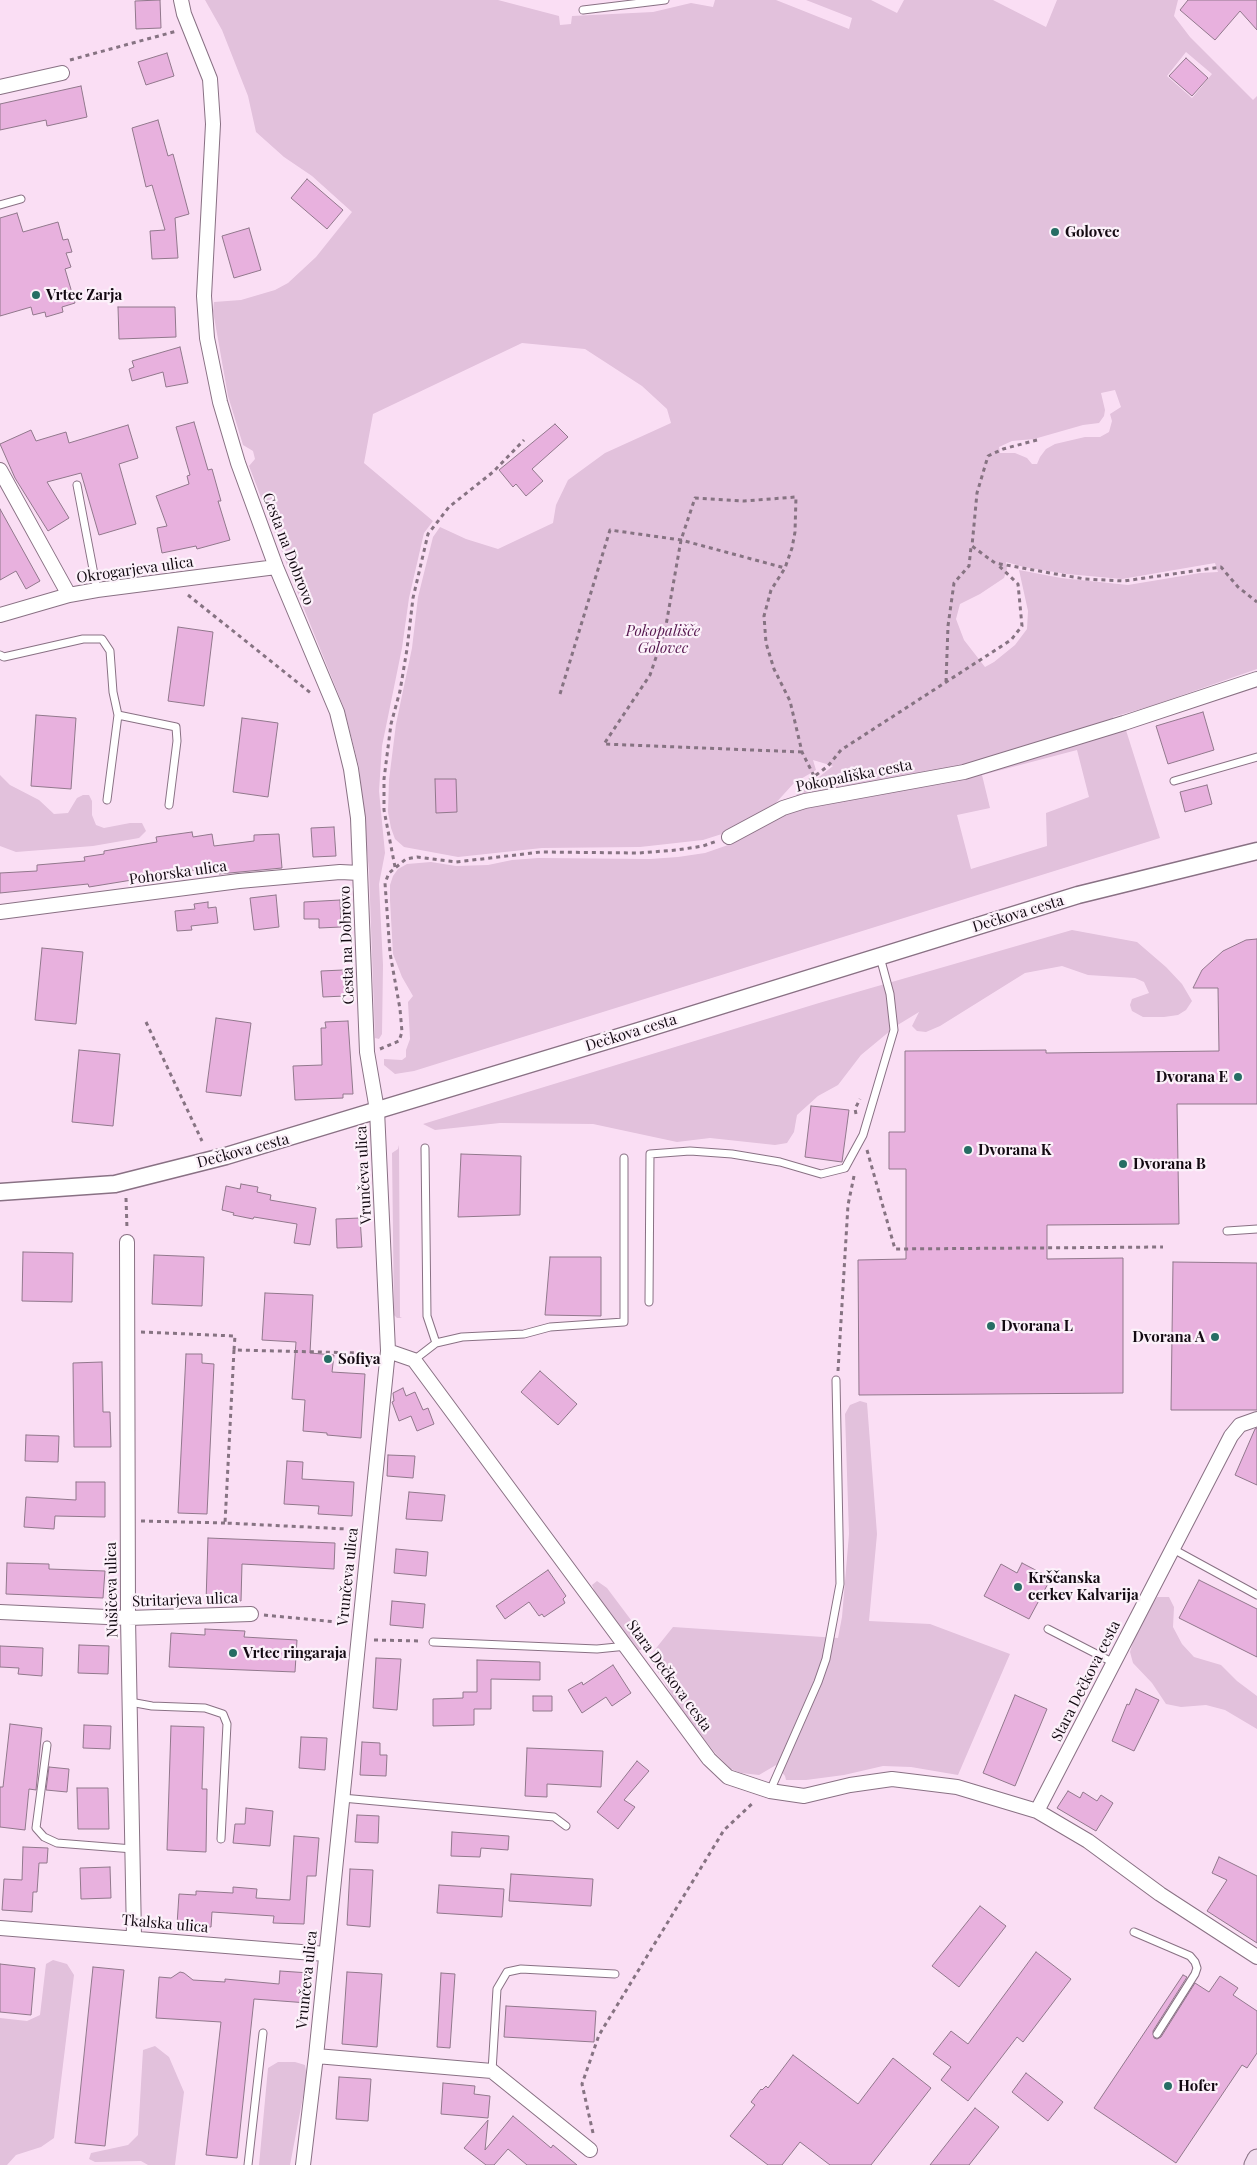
<!DOCTYPE html>
<html>
<head>
<meta charset="utf-8">
<style>
  body { margin:0 }
  canvas { display:block; background:#fadef4 }
</style>
</head>
<body>
<canvas width="1257" height="2165"></canvas>
<script>
const c = document.querySelector('canvas').getContext('2d');
c.lineJoin = 'round';
function paint(path, color) { c.fillStyle = color; c.fill(path, 'evenodd'); }
const shape = rows => new Path2D(rows.map(r => 'M' + r).join(''));
function strokePath(path, color, width, dash) { c.strokeStyle = color; c.lineWidth = width; c.lineCap = dash ? 'butt' : 'round'; c.setLineDash(dash || []); c.stroke(path); }
function label(font, color, halo, rows, align = 'center') {
  c.font = font + ' "Playfair Display",serif'; c.lineWidth = 4.5; c.setLineDash([]); c.textBaseline = 'middle'; c.strokeStyle = halo; c.fillStyle = color; for (const [text, x, y, turn = 0] of rows) {
    c.save(); c.translate(x, y); c.rotate((+turn || 0) * Math.PI / 180); c.textAlign = isNaN(turn) ? turn : align; if (halo) c.strokeText(text, 0, 0); c.fillText(text, 0, 0); c.restore();
  }
}
paint(shape([
  [205,0,498,0,559,16,560,25,571,24,572,16,653,12,691,3,713,7,715,0,776,0,849,29,852,18,806,0,871,0,897,13,904,0,993,0,1046,27,1057,0,1178,0,1174,16,1190,37,1253,100,1257,96,1257,669,1151,706,1113,717,1116,728,1125,727,1160,838,414,1071,395,1074,384,1065,384,1059,402,1060,406,1057,406,1050,410,1039,408,1002,413,996,402,977,393,954,390,900,390,885,393,876,398,869,407,864,431,862,456,866,488,865,512,860,538,858,650,859,678,857,705,853,731,844,796,809,941,782,926,772,796,796,797,794,833,766,813,760,816,770,794,783,773,806,725,833,703,840,640,847,542,848,458,857,404,847,395,839,391,828,388,812,389,780,396,724,412,648,418,597,433,537,440,527,466,539,498,549,553,523,556,505,568,480,605,453,671,423,667,409,642,386,585,349,522,343,373,414,364,463,433,521,424,533,409,598,402,648,382,746,379,791,385,853,379,884,383,965,382,1034,379,1039,375,1038,369,871,359,767,344,708,300,599,249,466,255,459,253,451,243,445,228,396,213,311,214,302,241,300,275,290,288,283,316,257,352,212,312,176,284,157,256,132,248,96,222,30],
  [1186,52,1212,74,1192,98,1167,76],
  [1115,390,1121,407,1110,414,1112,421,1109,432,1100,437,1085,437,1055,444,1046,449,1040,457,1037,464,1032,464,1027,458,1015,453,1000,453,999,447,1012,441,1034,439,1083,425,1099,423,1104,416,1105,410,1101,393],
  [1006,562,1024,567,1067,574,1122,579,1215,563,1218,572,1200,573,1128,585,1061,578,1019,570,1028,611,1027,629,1015,645,994,662,985,667,964,640,956,619,960,604,980,594,1004,578,1007,569],
  [1077,750,1089,797,1046,813,1047,846,971,869,957,815,990,808,982,775],
  [0,775,10,785,39,800,54,814,68,813,77,798,83,795,89,795,92,801,92,815,96,825,104,828,130,823,142,823,146,831,139,838,93,846,16,852,0,846],
  [1072,930,1137,942,1166,967,1182,984,1192,1001,1186,1010,1178,1015,1164,1017,1143,1017,1132,1011,1130,1005,1132,999,1149,993,1144,982,1135,978,1088,975,1062,966,1025,973,940,1026,926,1032,917,1031,912,1026,919,1012,896,1026,861,1055,838,1085,818,1096,797,1115,794,1132,787,1143,775,1145,710,1138,677,1142,593,1124,500,1123,435,1130,423,1124,819,1003],
  [399,1145,400,1317,402,1318,397,1318,394,1315,392,1153,398,1149],
  [860,1401,867,1403,877,1534,869,1621,930,1624,1010,1654,958,1775,911,1767,883,1766,844,1775,806,1780,786,1780,785,1776,776,1765,759,1775,741,1773,731,1769,715,1753,676,1702,649,1657,673,1627,838,1638,842,1617,849,1534,845,1414,850,1405],
  [597,1581,607,1588,643,1636,646,1642,641,1650,637,1650,595,1592,592,1585],
  [1157,1597,1169,1597,1174,1607,1173,1627,1182,1644,1194,1657,1221,1665,1237,1681,1257,1696,1257,1729,1225,1710,1206,1705,1181,1707,1166,1704,1152,1683,1133,1663,1130,1652,1137,1629],
  [53,1960,67,1964,74,1975,54,2138,41,2147,16,2155,7,2165,0,2165,0,2018,27,2021,40,2015,46,1964],
  [155,2046,169,2057,184,2092,175,2165,148,2165,141,2161,95,2162,89,2159,91,2153,128,2145,138,2135,143,2050],
  [278,2062,295,2062,305,2065,307,2076,290,2165,259,2165,268,2068]
]), '#e2c1dc');
const building = shape([
  [160,0,161,28,136,29,135,1,160,0],
  [1188,0,1257,0,1257,30,1240,11,1215,40,1180,10,1188,0],
  [167,53,174,76,146,85,138,62,167,53],
  [1186,58,1208,78,1192,96,1169,76,1186,58],
  [81,86,87,117,47,126,46,120,0,130,0,104,81,86],
  [158,120,168,156,173,154,189,214,175,218,178,258,152,259,150,231,165,230,152,185,146,187,132,128,158,120],
  [307,179,343,210,327,229,291,198,307,179],
  [17,213,23,232,58,222,63,240,68,239,72,252,66,253,71,267,65,269,75,303,62,307,63,312,46,317,45,312,33,315,31,307,0,316,0,218,17,213],
  [249,228,261,270,234,278,222,236,249,228],
  [118,307,175,307,176,337,119,339,118,307],
  [180,347,188,383,166,387,163,372,132,381,129,369,134,367,132,361,180,347],
  [194,422,208,470,212,469,221,501,218,501,230,540,197,549,196,546,162,553,157,528,167,526,156,496,189,484,187,476,190,475,176,427,194,422],
  [555,424,568,437,532,469,543,481,526,496,516,484,513,487,499,470,555,424],
  [128,425,138,458,119,464,136,524,99,535,81,473,47,482,69,518,48,531,15,478,0,444,31,430,36,441,66,432,69,443,128,425],
  [0,509,40,581,26,589,16,571,0,580,0,509],
  [178,627,213,632,204,706,168,701,178,627],
  [1203,712,1214,750,1168,764,1156,726,1203,712],
  [36,715,76,718,71,789,31,786,36,715],
  [242,718,278,723,268,797,233,792,242,718],
  [435,779,456,779,457,812,436,813,435,779],
  [1207,785,1212,804,1185,812,1180,792,1207,785],
  [334,827,336,856,313,857,311,828,334,827],
  [192,832,193,837,212,834,214,846,254,841,254,835,279,834,282,868,219,874,218,866,89,887,88,884,0,893,0,873,37,871,37,865,85,861,84,857,104,854,104,851,157,842,156,837,192,832],
  [276,895,279,927,254,930,250,898,276,895],
  [340,900,341,927,319,928,319,919,304,919,304,902,340,900],
  [208,902,208,908,216,907,218,923,191,926,192,930,177,931,175,911,195,909,194,904,208,902],
  [1257,939,1257,1104,1177,1104,1179,1224,1047,1225,1047,1259,1123,1258,1123,1393,859,1395,858,1260,906,1259,906,1169,889,1169,889,1132,905,1132,905,1051,1046,1050,1046,1053,1219,1051,1218,988,1193,988,1202,970,1223,951,1246,940,1257,939],
  [42,948,83,952,76,1024,35,1020,42,948],
  [343,970,345,996,323,997,321,971,343,970],
  [216,1018,251,1023,241,1096,206,1092,216,1018],
  [348,1021,353,1094,343,1094,343,1098,295,1100,293,1066,322,1065,321,1028,326,1028,325,1022,348,1021],
  [79,1050,120,1054,113,1126,72,1122,79,1050],
  [811,1106,849,1110,842,1162,805,1157,811,1106],
  [461,1154,521,1156,520,1215,458,1217,461,1154],
  [241,1184,258,1187,257,1192,271,1195,270,1200,316,1208,310,1245,294,1243,297,1224,254,1217,253,1219,233,1215,234,1213,222,1210,226,1186,240,1189,241,1184],
  [360,1218,362,1247,337,1248,336,1219,360,1218],
  [23,1252,73,1253,72,1302,22,1301,23,1252],
  [154,1255,204,1257,202,1306,152,1304,154,1255],
  [550,1257,601,1257,601,1316,545,1315,550,1257],
  [1173,1262,1257,1263,1257,1410,1171,1410,1173,1262],
  [265,1293,313,1295,310,1353,334,1355,332,1372,365,1374,361,1438,327,1435,327,1433,303,1431,305,1400,292,1399,296,1342,262,1340,265,1293],
  [186,1354,202,1354,202,1363,214,1364,207,1514,178,1513,186,1354],
  [102,1362,103,1412,110,1412,111,1447,74,1447,73,1363,102,1362],
  [540,1371,577,1404,558,1425,521,1392,540,1371],
  [403,1388,406,1396,415,1392,423,1410,428,1408,434,1424,417,1431,411,1416,399,1421,392,1402,394,1401,393,1393,403,1388],
  [1257,1428,1257,1485,1235,1475,1255,1429,1257,1428],
  [26,1435,59,1436,58,1462,25,1461,26,1435],
  [388,1455,415,1456,413,1478,387,1476,388,1455],
  [287,1461,303,1462,302,1479,354,1482,352,1516,318,1514,319,1506,284,1504,287,1461],
  [76,1482,105,1482,105,1517,55,1516,54,1529,24,1527,26,1497,76,1500,76,1482],
  [409,1492,445,1495,442,1521,406,1519,409,1492],
  [208,1538,335,1543,334,1569,242,1564,241,1601,233,1601,232,1603,206,1602,208,1538],
  [396,1549,428,1552,426,1576,394,1573,396,1549],
  [7,1563,49,1564,49,1569,105,1571,103,1598,6,1594,7,1563],
  [1022,1563,1051,1578,1029,1619,984,1596,1001,1564,1017,1573,1022,1563],
  [548,1570,566,1596,563,1599,565,1603,544,1617,542,1614,539,1616,529,1602,505,1619,496,1606,548,1570],
  [1199,1580,1257,1609,1257,1657,1179,1618,1199,1580],
  [392,1601,425,1604,423,1628,390,1625,392,1601],
  [205,1629,245,1631,244,1637,297,1640,295,1672,169,1667,171,1633,205,1635,205,1629],
  [79,1645,109,1646,108,1674,78,1673,79,1645],
  [0,1646,43,1648,42,1676,18,1674,19,1668,0,1667,0,1646],
  [376,1658,401,1659,397,1710,373,1708,376,1658],
  [477,1660,540,1662,540,1680,491,1679,491,1709,474,1709,474,1725,433,1726,433,1699,463,1698,463,1692,477,1692,477,1660],
  [613,1665,631,1693,612,1706,606,1697,582,1713,568,1690,582,1682,583,1685,613,1665],
  [1136,1689,1159,1700,1134,1751,1112,1741,1127,1704,1129,1705,1136,1689],
  [1015,1695,1047,1709,1015,1786,983,1773,1015,1695],
  [533,1696,552,1696,552,1711,533,1711,533,1696],
  [10,1724,42,1728,36,1790,29,1789,25,1830,0,1827,0,1787,3,1787,10,1724],
  [84,1725,111,1726,110,1749,83,1748,84,1725],
  [171,1726,204,1727,202,1789,207,1789,206,1852,167,1850,171,1726],
  [301,1737,327,1738,325,1770,299,1768,301,1737],
  [362,1742,380,1743,380,1755,387,1755,386,1776,360,1775,362,1742],
  [527,1748,603,1751,601,1787,547,1784,547,1797,525,1796,527,1748],
  [637,1761,649,1771,624,1800,635,1807,618,1829,597,1812,637,1761],
  [49,1767,69,1769,67,1792,46,1790,49,1767],
  [77,1788,108,1788,109,1829,78,1829,77,1788],
  [1068,1791,1080,1798,1083,1792,1097,1801,1101,1795,1113,1803,1096,1831,1057,1808,1068,1791],
  [246,1808,273,1811,270,1846,233,1843,235,1824,245,1824,246,1808],
  [357,1815,379,1816,378,1843,355,1842,357,1815],
  [452,1832,509,1836,508,1850,481,1848,480,1857,451,1856,452,1832],
  [294,1836,319,1838,316,1876,307,1876,304,1924,273,1923,274,1916,212,1912,211,1927,177,1925,179,1894,196,1895,196,1891,233,1893,233,1887,257,1889,256,1898,290,1900,294,1836],
  [23,1847,48,1848,47,1863,39,1863,37,1892,33,1892,32,1912,2,1910,4,1879,22,1880,23,1847],
  [1219,1857,1257,1876,1257,1943,1207,1911,1227,1880,1212,1873,1219,1857],
  [110,1867,111,1898,81,1899,80,1868,110,1867],
  [350,1869,373,1870,370,1927,347,1925,350,1869],
  [511,1874,593,1879,591,1906,509,1901,511,1874],
  [439,1885,504,1889,502,1917,437,1913,439,1885],
  [980,1906,1006,1926,959,1987,932,1966,980,1906],
  [1036,1952,1071,1979,1023,2042,1017,2037,968,2101,941,2080,951,2067,933,2054,951,2031,968,2044,1036,1952],
  [0,1964,35,1968,31,2015,0,2012,0,1964],
  [93,1967,124,1970,105,2146,75,2143,93,1967],
  [280,1971,310,1973,308,2003,254,1999,237,2158,206,2155,221,2022,156,2018,159,1977,171,1978,180,1972,184,1973,193,1980,225,1982,225,1979,279,1984,280,1971],
  [347,1972,382,1974,377,2047,342,2044,347,1972],
  [441,1973,455,1974,450,2048,437,2047,441,1973],
  [1183,1975,1187,1977,1153,2031,1154,2038,1157,2039,1161,2037,1195,1983,1209,1992,1220,1976,1238,1988,1233,1995,1257,2011,1257,2053,1247,2068,1242,2065,1176,2163,1094,2108,1183,1975],
  [506,2006,596,2011,594,2042,504,2037,506,2006],
  [793,2055,858,2104,893,2058,931,2088,871,2165,830,2165,800,2142,782,2165,768,2165,730,2136,755,2105,751,2102,761,2089,762,2090,766,2086,768,2088,793,2055],
  [1026,2073,1063,2102,1048,2121,1012,2092,1026,2073],
  [339,2077,371,2079,368,2121,336,2119,339,2077],
  [443,2083,475,2086,474,2094,490,2096,488,2118,441,2114,443,2083],
  [975,2108,999,2127,969,2165,930,2165,975,2108],
  [513,2116,551,2148,553,2145,577,2165,527,2165,508,2149,494,2165,486,2165,464,2148,488,2120,485,2150,513,2116]
]);
paint(building, '#e8b1de');
strokePath(building, '#91788c', 1);
const service = shape([
  [583,10,665,0],
  [0,205,21,199],
  [77,485,97,590],
  [0,655,4,657,83,639,102,639,110,651,113,692,118,715,107,800],
  [118,715,176,727,177,741,169,805],
  [1174,781,1257,757],
  [425,1148,427,1316,436,1343],
  [1227,1231,1257,1229],
  [649,1302,650,1154,690,1151,732,1154,780,1162,821,1174,845,1168,863,1135,894,1030,890,994,880,957],
  [414,1360,436,1343,462,1337,524,1334,550,1327,624,1322,624,1158],
  [1173,1549,1257,1595],
  [1048,1629,1114,1663],
  [433,1642,597,1649,627,1646],
  [130,1702,152,1706,205,1708,223,1714,227,1724,221,1839],
  [47,1745,36,1828,44,1837,57,1843,133,1849],
  [770,1791,818,1682,826,1659,840,1584,836,1380],
  [342,1798,554,1817,566,1826],
  [1134,1932,1190,1956,1195,1962,1197,1968,1195,1974,1157,2034],
  [492,2071,497,1989,507,1972,521,1969,615,1974],
  [248,2165,263,2033]
]);
const minor = shape([
  [181,0,184,14,210,79,213,124,204,296,207,338,220,402,238,463,276,567,337,712,351,769,358,818,367,1052,377,1110,388,1351,316,2056,303,2165],
  [0,87,62,73],
  [0,470,69,595],
  [0,615,69,595,97,590,276,567],
  [729,837,783,808,805,801,964,772,1124,723,1257,679],
  [0,912,239,881,340,872,360,873],
  [127,1242,128,1618,134,1937],
  [388,1351,414,1360,709,1759,728,1777,770,1791,804,1796,850,1785,892,1779,957,1787,1037,1811,1088,1841,1160,1894,1257,1957],
  [0,1612,128,1618,251,1614],
  [1037,1811,1231,1436,1240,1425,1257,1419],
  [0,1928,326,1954],
  [316,2056,492,2071,590,2150]
]);
const tertiary = shape([
  [0,1192,115,1184,226,1156,639,1031,1078,895,1257,851]
]);
const secondary = shape([
  [1254,2165,1257,2159]
]);
strokePath(service, '#897184', 9);
strokePath(minor, '#897184', 16);
strokePath(tertiary, '#897184', 19);
strokePath(secondary, '#897184', 21);
strokePath(shape([
  [70,60,177,31],
  [1037,440,1003,449,988,456,977,493,972,546,984,555,995,563,1050,573,1085,579,1124,581,1221,567,1238,587,1257,602],
  [188,595,312,694],
  [946,682,948,626,954,583,969,566,971,547],
  [560,694,610,530,681,540,785,568],
  [802,752,604,744,650,675,665,631,681,540,695,498,744,501,796,497,795,532,792,548,785,568,771,590,764,616,766,643,774,669,790,701,802,752,814,776],
  [803,785,828,766,841,750,1011,640,1022,626,1018,584,997,564],
  [395,867,384,810,384,779,391,724,400,691,407,649,413,598,428,534,449,507,493,472,524,440],
  [146,1022,202,1141],
  [380,1049,399,1041,402,1032,400,1009,390,953,385,883,389,873,406,859,417,857,456,862,541,852,639,853,677,850,703,846,717,841],
  [856,1114,855,1109,860,1099],
  [867,1150,895,1249,1163,1247],
  [126,1198,127,1229],
  [141,1332,235,1336,234,1350,362,1353],
  [234,1350,225,1523,347,1529],
  [838,1371,848,1205,854,1176],
  [141,1521,225,1523],
  [264,1615,347,1623],
  [374,1640,422,1641],
  [593,2133,582,2084,599,2035,724,1830,754,1802]
]), '#867382', 3, [4, 4]);
strokePath(service, '#fff', 7);
strokePath(minor, '#fff', 14);
strokePath(tertiary, '#fff', 16);
strokePath(secondary, '#f2ddef', 19);
for (const [x, y, r, color] of [
  [1055,232,5,"#266d64"],
  [36,295,5,"#266d64"],
  [1238,1077,5,"#266d64"],
  [968,1150,5,"#266d64"],
  [1123,1164,5,"#266d64"],
  [991,1326,5,"#266d64"],
  [1215,1337,5,"#266d64"],
  [328,1359,5,"#266d64"],
  [1018,1587,5,"#266d64"],
  [233,1653,5,"#266d64"],
  [1168,2086,5,"#266d64"]
]) { const dot = new Path2D(); dot.arc(x, y, r, 0, 2 * Math.PI); c.fillStyle = color; c.fill(dot); strokePath(dot, '#fcf1fa', 2); }
label('bold 15px', '#130a12', '#fcf1fa', [
  ["Golovec",1065,232],
  ["Vrtec Zarja",46,295],
  ["Dvorana E",1228,1077,"right"],
  ["Dvorana K",978,1150],
  ["Dvorana B",1133,1164],
  ["Dvorana L",1001,1326],
  ["Dvorana A",1205,1337,"right"],
  ["Sofiya",338,1359],
  ["Krščanska",1028,1578],
  ["cerkev Kalvarija",1028,1595],
  ["Vrtec ringaraja",243,1653],
  ["Hofer",1178,2086]
], 'left');
label('15px', '#130a12', '#fcf1fa', [
  ["Cesta na Dobrovo",288,549,69],
  ["Okrogarjeva ulica",135,570,-8],
  ["Pokopališka cesta",854,776,-11],
  ["Pohorska ulica",178,873,-8],
  ["Dečkova cesta",1018,914,-17],
  ["Cesta na Dobrovo",347,945,-92],
  ["Dečkova cesta",631,1033,-17],
  ["Dečkova cesta",243,1151,-15],
  ["Vrunčeva ulica",364,1175,-93],
  ["Vrunčeva ulica",348,1577,-84],
  ["Nušičeva ulica",112,1590,-91],
  ["Stritarjeva ulica",185,1600,-2],
  ["Stara Dečkova cesta",669,1676,54],
  ["Stara Dečkova cesta",1086,1681,-63],
  ["Tkalska ulica",165,1924,5],
  ["Vrunčeva ulica",307,1980,-84]
]);
label('italic 15px', '#56174f', '#fcf1fa', [
  ["Pokopališče",663,631],
  ["Golovec",663,648]
]);
</script>
</body>
</html>
